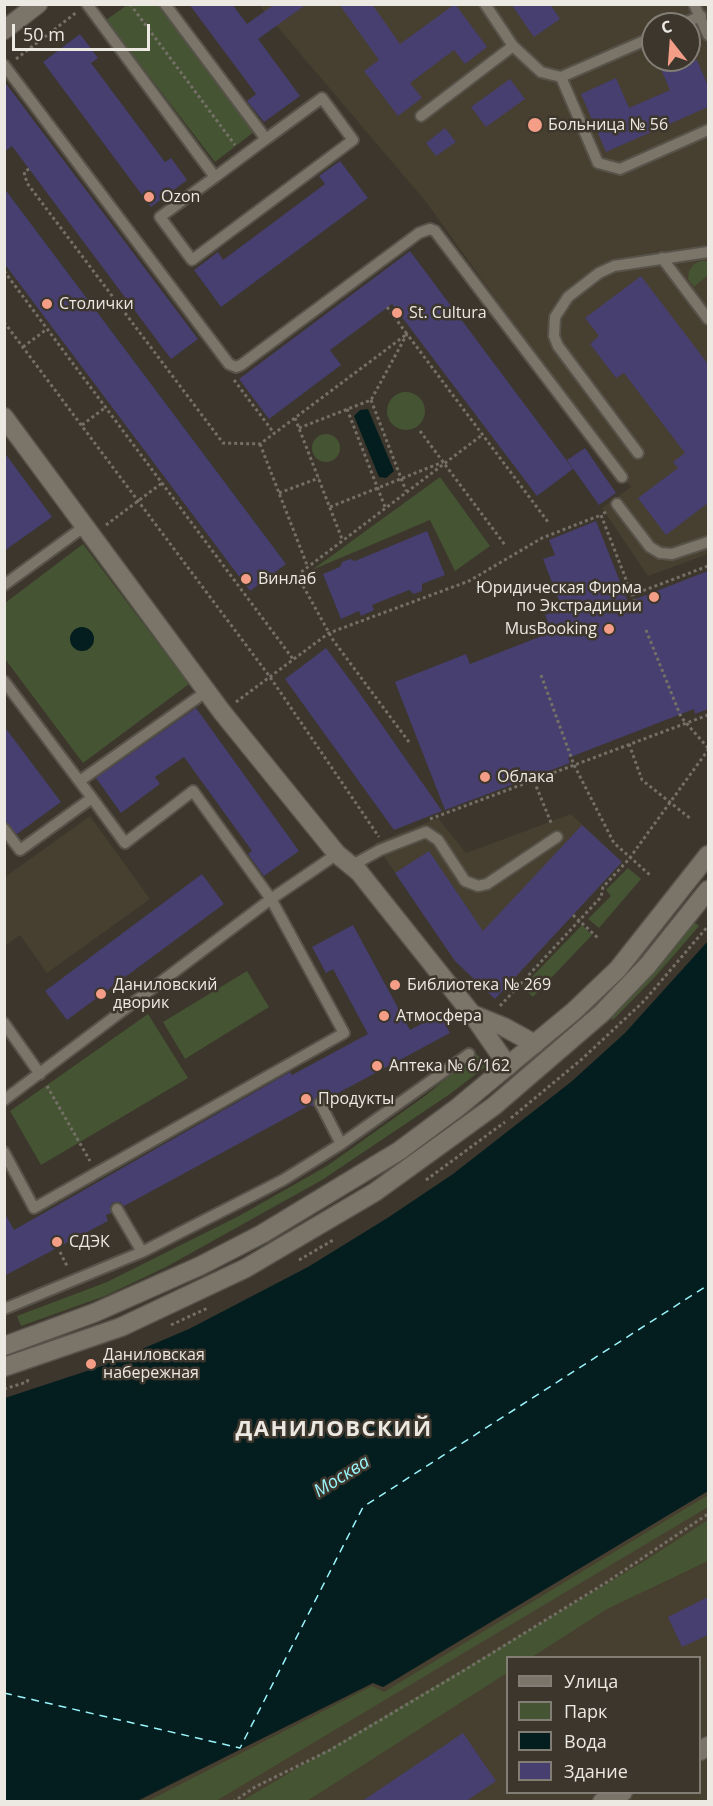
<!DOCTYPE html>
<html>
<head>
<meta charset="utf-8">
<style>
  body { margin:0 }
  #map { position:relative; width:713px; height:1806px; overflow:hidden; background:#3c362c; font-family:"Open Sans",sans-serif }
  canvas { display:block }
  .frame { position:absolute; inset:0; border:6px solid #ece8e2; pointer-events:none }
  .legend { position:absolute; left:506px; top:1656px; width:195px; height:138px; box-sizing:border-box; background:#3c362c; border:2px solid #827d75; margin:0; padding:8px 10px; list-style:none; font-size:18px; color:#ece8e2 }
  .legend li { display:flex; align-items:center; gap:12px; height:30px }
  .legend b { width:30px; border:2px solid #827d75 }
  .north { position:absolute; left:641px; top:12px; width:60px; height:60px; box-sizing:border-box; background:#3c362c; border:2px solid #827d75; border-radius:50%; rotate:343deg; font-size:16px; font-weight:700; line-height:24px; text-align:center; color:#ece8e2 }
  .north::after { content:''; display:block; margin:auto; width:21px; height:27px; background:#f49e88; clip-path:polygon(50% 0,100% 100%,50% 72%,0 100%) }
  .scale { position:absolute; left:12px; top:24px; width:138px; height:27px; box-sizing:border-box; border:3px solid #ece8e2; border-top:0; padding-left:8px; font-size:18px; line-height:21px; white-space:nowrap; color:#ece8e2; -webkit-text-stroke:4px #3c362c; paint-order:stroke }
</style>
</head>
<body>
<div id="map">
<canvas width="713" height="1806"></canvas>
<div class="frame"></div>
<ul class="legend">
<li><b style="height:8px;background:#7a7469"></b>Улица</li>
<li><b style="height:16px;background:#455432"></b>Парк</li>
<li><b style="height:16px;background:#041e20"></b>Вода</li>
<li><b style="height:16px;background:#463f6f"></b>Здание</li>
</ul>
<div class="north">С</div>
<div class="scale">50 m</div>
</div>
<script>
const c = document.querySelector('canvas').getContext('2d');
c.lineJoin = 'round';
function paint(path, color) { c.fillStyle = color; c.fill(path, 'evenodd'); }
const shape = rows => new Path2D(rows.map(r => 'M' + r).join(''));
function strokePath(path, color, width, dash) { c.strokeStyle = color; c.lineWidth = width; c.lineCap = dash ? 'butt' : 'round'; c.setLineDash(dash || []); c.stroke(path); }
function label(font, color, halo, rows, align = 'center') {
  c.font = font + ' "Open Sans",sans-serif'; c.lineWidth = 5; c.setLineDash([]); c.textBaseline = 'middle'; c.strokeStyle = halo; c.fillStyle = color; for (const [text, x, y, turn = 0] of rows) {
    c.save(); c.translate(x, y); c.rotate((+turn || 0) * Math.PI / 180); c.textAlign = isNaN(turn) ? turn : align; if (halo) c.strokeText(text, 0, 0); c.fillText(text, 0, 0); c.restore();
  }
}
paint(shape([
  [259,5,708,5,708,554,648,576,602,508,631,487,426,202],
  [653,24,689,24,689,60,653,60],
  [571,814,622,862,495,999,455,961,375,843,438,818,466,853],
  [90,816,150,899,47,973,20,935,5,946,5,877],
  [708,1491,708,1801,137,1802,373,1683,384,1687],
  [508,1658,700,1658,700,1792,508,1792]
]), '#473f2f');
paint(shape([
  [127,5,159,5,255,131,215,162,106,20],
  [701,261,708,261,708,275,694,287,688,279,689,271,694,264],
  '387 411a19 19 0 1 1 38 0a19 19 0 1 1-38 0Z',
  '312 448a14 14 0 1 1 28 0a14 14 0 1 1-28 0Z',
  [440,477,490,546,455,571,430,520,312,570],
  [83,544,189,684,83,763,5,659,5,603],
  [628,868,641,879,599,928,588,919,611,896,606,890],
  [694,922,699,926,655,977,613,1020,608,1014],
  [582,925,592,935,533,997,522,987],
  [247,971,269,1007,185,1059,163,1022],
  [148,1014,188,1078,41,1165,10,1111],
  [476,1054,489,1064,450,1094,322,1180,166,1267,105,1296,21,1326,17,1316,107,1282,239,1216,327,1166,425,1096],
  [708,1495,708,1507,216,1801,148,1801,372,1686,384,1692],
  [708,1520,708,1561,607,1609,532,1657,508,1658,507,1673,307,1801,242,1801,643,1562]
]), '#455432');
paint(shape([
  [368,409,394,471,386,478,379,477,354,416,360,410],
  '70 639a12 12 0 1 1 24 0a12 12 0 1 1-24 0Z',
  [708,941,708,1491,383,1687,373,1683,137,1801,5,1801,5,1398,102,1366,189,1329,308,1267,389,1217,453,1174,571,1082,625,1033]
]), '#041e20');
strokePath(shape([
  [4,1693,240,1748,363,1507,708,1285]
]), '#99f4fb', 1.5, [8, 6]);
paint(shape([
  [189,4,232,4,247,24,275,4,307,4,258,39,300,96,264,122,247,101,256,94],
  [339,4,372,4,400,44,455,4,487,47,465,64,454,50,410,83,422,98,398,116,364,71,379,60],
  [511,4,550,4,560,19,534,37],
  [80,34,98,58,91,63,165,162,171,158,187,180,151,207,43,62],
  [657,60,697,60,708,86,708,107,606,152,581,94,616,78,629,108,670,90],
  [510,79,525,99,486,127,471,107],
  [4,81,198,339,171,359,12,146,4,152],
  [445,128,456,142,436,156,426,143],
  [340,161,368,198,221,307,194,270,218,252,223,260,325,184,319,176],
  [4,188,286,564,250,591,4,263],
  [410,251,573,469,537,496,392,304,330,350,341,365,269,419,239,379],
  [641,276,708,364,708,503,666,535,638,498,678,468,673,462,685,453,624,373,616,378,590,344,599,336,585,318],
  [585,448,616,493,599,505,567,460],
  [4,452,52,517,4,551],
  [596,521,628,602,708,571,708,709,695,714,694,709,568,758,570,763,445,810,395,682,466,654,470,664,552,632,545,615,562,608,543,559,555,555,549,540],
  [427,531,445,575,422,584,422,591,414,594,409,590,372,605,374,610,361,616,359,611,341,619,323,574,340,567,342,562,350,559,355,561],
  [326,648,356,688,442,811,394,830,285,679],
  [196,708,299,851,264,876,248,854,252,851,184,757,155,777,160,784,121,813,96,778],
  [4,726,61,802,17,834,4,822],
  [582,825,622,862,495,999,455,961,395,873,429,851,483,931],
  [202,874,224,904,67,1020,45,991],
  [353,925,410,1030,440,1014,450,1033,327,1099,321,1096,316,1097,313,1107,310,1105,124,1206,120,1202,114,1202,110,1206,111,1213,106,1215,108,1221,4,1276,4,1212,14,1230,290,1072,292,1075,368,1034,333,969,326,973,312,947],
  [708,1597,708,1635,682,1647,668,1617],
  [463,1733,496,1781,465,1802,361,1802]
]), '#463f6f');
const lane = shape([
  [87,4,215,177,160,217,192,260,353,140,322,98,266,139,165,4],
  [485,4,513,46,541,72,561,77],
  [694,4,708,35],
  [682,24,701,16],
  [653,37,561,77,598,163,620,169,708,130],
  [4,65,229,364,236,367,241,365,419,233,430,229,435,231,622,477],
  [421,116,513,46],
  [215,177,266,139],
  [662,258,708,319],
  [638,453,558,346,554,336,555,317,568,297,599,273,614,266,708,252],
  [617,504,650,547,660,553,672,554,708,542],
  [4,585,85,526],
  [4,681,92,798],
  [81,780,207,691],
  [4,829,20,850,92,798,125,843,193,791,271,899,344,1033,34,1208,4,1152],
  [351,866,380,850,426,832,438,840,465,881,478,886,487,884,557,837],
  [4,1023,40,1074],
  [4,1100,271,899,337,854],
  [320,1103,341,1144],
  [142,1252,283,1180,341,1144,469,1054],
  [4,1309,142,1252,117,1209]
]);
const street = shape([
  [4,30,38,4],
  [4,417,222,712,337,854,359,872,472,1014,508,1066],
  [472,1014,504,1027,535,1044],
  [700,1751,708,1746],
  [602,1802,623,1792]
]);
const secondary = shape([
  [4,1346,94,1313,200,1266,262,1234,399,1151,457,1108,574,1011,618,969,708,855],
  [4,1367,121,1327,246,1268,375,1192,494,1106,602,1013,648,965,708,890]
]);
strokePath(lane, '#57534a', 14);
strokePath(street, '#57534a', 21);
strokePath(secondary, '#57534a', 21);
strokePath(shape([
  [130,4,235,145],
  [16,59,77,12],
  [29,169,24,172,27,183,223,443,260,444,407,334,387,307],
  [4,271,293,659],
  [4,322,270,677,379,837],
  [23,347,47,329],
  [234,380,274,433],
  [371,400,406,491],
  [347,409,385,507],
  [295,418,342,539],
  [82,425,106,407],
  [299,428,371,400,407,334,548,522],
  [420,431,505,545],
  [260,444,307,565],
  [279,493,319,478],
  [330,507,443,462],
  [606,512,601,515,634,600],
  [106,525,162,483],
  [632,595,708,566],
  [646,630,681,717,708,748],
  [541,675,574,765,614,843,650,875],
  [236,702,329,633,469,581,542,538,601,515],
  [409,742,333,640,302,584,300,573,482,435],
  [629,744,642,780,691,819],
  [534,781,552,825],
  [430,819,708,715],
  [573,915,598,938],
  [500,1006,601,897,603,887,629,859,708,750],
  [47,1086,90,1161],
  [511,1118,582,1059,644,1001,708,926],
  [426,1180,505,1122],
  [60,1252,68,1268],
  [299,1260,335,1239],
  [171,1325,208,1308],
  [4,1389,27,1382,29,1377],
  [233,1802,255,1787,330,1750,468,1668,607,1582,708,1514]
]), '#757067', 3, [3, 3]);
strokePath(lane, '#7a7469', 10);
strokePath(street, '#7a7469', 18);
strokePath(secondary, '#7a7469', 18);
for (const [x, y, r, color] of [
  [535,125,8,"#f49e88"],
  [149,197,6,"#f49e88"],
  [47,304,6,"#f49e88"],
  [397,313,6,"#f49e88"],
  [246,579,6,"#f49e88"],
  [654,597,6,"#f49e88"],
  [609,629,6,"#f49e88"],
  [485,777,6,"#f49e88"],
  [395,985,6,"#f49e88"],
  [101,994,6,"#f49e88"],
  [384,1016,6,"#f49e88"],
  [377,1066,6,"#f49e88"],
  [306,1099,6,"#f49e88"],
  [57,1242,6,"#f49e88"],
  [91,1364,6,"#f49e88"]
]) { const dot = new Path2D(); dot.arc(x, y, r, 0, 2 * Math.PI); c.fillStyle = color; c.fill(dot); strokePath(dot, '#3c362c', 2); }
label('16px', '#ece8e2', '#3c362c', [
  ["Больница № 56",548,125],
  ["Ozon",161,197],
  ["Столички",59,304],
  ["St. Cultura",409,313],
  ["Винлаб",258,579],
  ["Юридическая Фирма",642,588,"right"],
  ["по Экстрадиции",642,606,"right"],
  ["MusBooking",597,629,"right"],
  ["Облака",497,777],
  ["Даниловский",113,985],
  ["дворик",113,1003],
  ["Библиотека № 269",407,985],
  ["Атмосфера",396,1016],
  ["Аптека № 6/162",389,1066],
  ["Продукты",318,1099],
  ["СДЭК",69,1242],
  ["Даниловская",103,1355],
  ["набережная",103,1373]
], 'left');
label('italic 18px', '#99f4fb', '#3c362c', [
  ["Москва",342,1477,-32]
]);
c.letterSpacing = '1.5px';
label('bold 22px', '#ece8e2', '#3c362c', [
  ["ДАНИЛОВСКИЙ",334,1430]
]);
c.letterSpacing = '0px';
</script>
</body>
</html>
